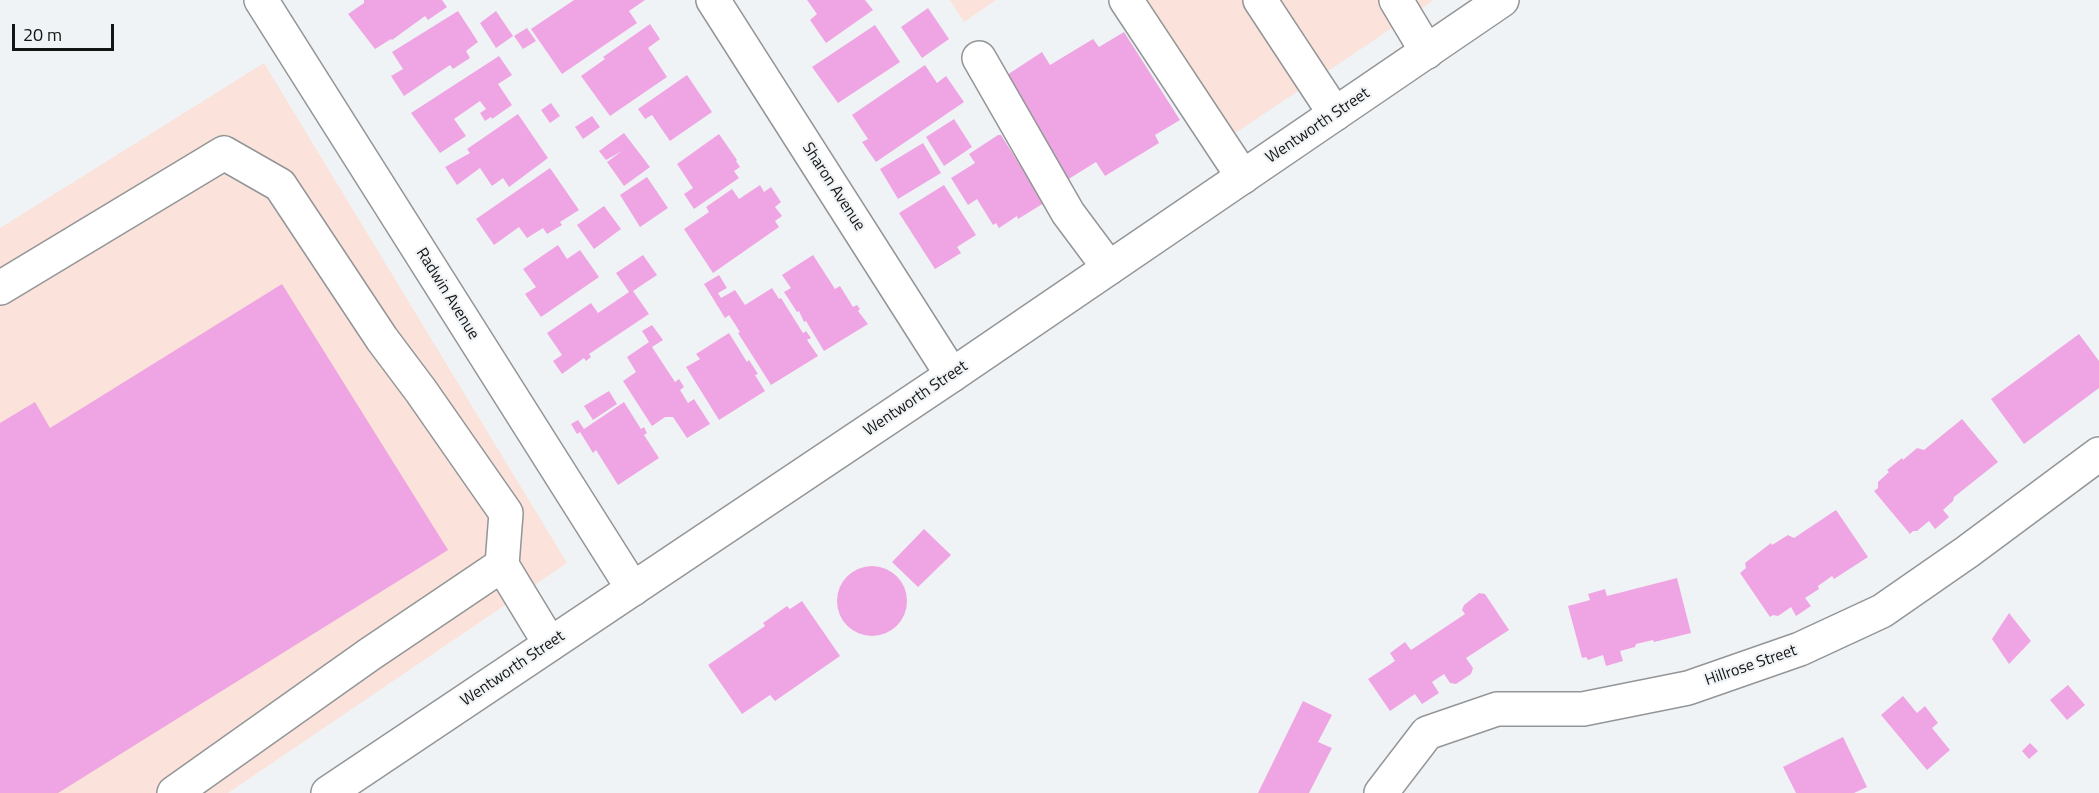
<!DOCTYPE html>
<html>
<head>
<meta charset="utf-8">
<style>
  body { margin:0 }
  #map { position:relative; width:2099px; height:793px; overflow:hidden; background:#f0f3f5; font-family:"Titillium Web",sans-serif }
  canvas { display:block }
  .scale { position:absolute; left:12px; top:24px; width:102px; height:27px; box-sizing:border-box; border:3px solid #131414; border-top:0; padding-left:8px; font-size:18px; line-height:21px; white-space:nowrap; color:#131414; -webkit-text-stroke:4px #f0f3f5; paint-order:stroke }
</style>
</head>
<body>
<div id="map">
<canvas width="2099" height="793"></canvas>
<div class="scale">20 m</div>
</div>
<script>
const c = document.querySelector('canvas').getContext('2d');
c.lineJoin = 'round';
function paint(path, color) { c.fillStyle = color; c.fill(path, 'evenodd'); }
const shape = rows => new Path2D(rows.map(r => 'M' + r).join(''));
function strokePath(path, color, width, dash) { c.strokeStyle = color; c.lineWidth = width; c.lineCap = dash ? 'butt' : 'round'; c.setLineDash(dash || []); c.stroke(path); }
function label(font, color, halo, rows, align = 'center') {
  c.font = font + ' "Titillium Web",sans-serif'; c.lineWidth = 4.5; c.setLineDash([]); c.textBaseline = 'middle'; c.strokeStyle = halo; c.fillStyle = color; for (const [text, x, y, turn = 0] of rows) {
    c.save(); c.translate(x, y); c.rotate((+turn || 0) * Math.PI / 180); c.textAlign = isNaN(turn) ? turn : align; if (halo) c.strokeText(text, 0, 0); c.fillText(text, 0, 0); c.restore();
  }
}
paint(shape([
  [950,0,996,0,964,22],
  [1126,0,1434,0,1213,148],
  [264,63,567,563,228,793,0,793,0,228]
]), '#fbe2da');
paint(shape([
  [364,0,442,0,447,7,428,20,425,16,392,40,391,39,375,49,348,14,364,3],
  [574,0,645,0,629,11,637,23,562,74,531,29],
  [807,0,865,0,873,10,826,43,810,20,817,14],
  [928,8,949,39,922,58,901,27],
  [458,11,478,42,466,51,470,58,453,69,450,65,404,96,391,76,403,69,392,52],
  [496,11,513,36,496,48,480,23],
  [650,24,660,39,648,48,667,77,610,116,581,76,605,59,603,57],
  [875,25,900,62,838,103,812,67],
  [527,28,536,41,523,49,514,36],
  [1124,32,1180,120,1155,135,1159,143,1105,176,1096,162,1067,180,1004,77,1042,52,1050,65,1093,39,1099,47],
  [499,56,512,75,498,84,512,105,492,119,491,117,485,121,480,113,486,109,480,101,454,119,466,136,440,153,411,113],
  [925,65,937,83,946,76,964,102,876,162,862,142,868,139,852,115],
  [687,75,712,112,670,141,652,115,645,119,638,109],
  [551,103,560,116,550,123,541,110],
  [518,114,548,158,509,187,503,178,492,186,480,168,457,185,445,167,470,153,467,149],
  [592,116,600,127,583,139,575,127],
  [954,119,972,147,944,166,926,137],
  [624,133,650,167,624,186,607,162,622,151,606,160,599,151],
  [719,134,737,160,736,161,740,167,734,171,739,178,694,209,684,194,693,188,677,164],
  [998,135,1001,135,1044,203,1018,219,1017,216,999,228,996,223,993,225,977,199,968,205,951,178,975,163,969,154],
  [923,143,941,173,898,199,880,169],
  [550,168,579,210,560,222,562,225,547,234,543,228,527,238,519,227,494,245,476,219],
  [647,177,668,208,640,227,620,195],
  [760,185,764,192,771,187,781,202,775,207,782,216,775,221,779,227,713,273,684,229,709,212,706,207,732,189,739,199],
  [944,185,976,235,957,247,961,253,935,269,899,213],
  [604,206,621,229,594,249,577,225],
  [558,245,567,259,580,250,599,277,541,317,525,294,536,287,523,269],
  [643,255,657,275,633,291,649,314,589,354,591,357,586,361,584,358,562,374,553,361,562,355,547,333,591,303,598,313,629,292,616,273],
  [813,255,835,289,840,286,853,307,857,305,860,309,858,311,868,324,824,351,806,321,804,322,799,311,797,312,784,292,791,288,782,275],
  [719,275,727,288,718,293,721,298,735,290,745,305,772,288,779,299,781,298,803,333,806,331,811,338,807,340,818,356,771,385,738,333,740,332,729,315,725,318,704,284],
  [282,284,448,550,58,793,0,793,0,423,35,402,50,428],
  [652,325,663,340,652,347,675,382,679,379,684,387,680,390,688,403,694,399,710,424,687,438,673,417,665,417,652,426,623,381,636,372,627,357,649,342,642,331],
  [729,333,747,362,749,360,758,374,755,375,765,391,719,420,686,367,700,359,696,354],
  [2079,334,2099,361,2099,388,2024,444,1991,399],
  [609,391,617,404,593,420,584,406],
  [624,402,641,429,644,427,647,433,644,435,659,458,618,485,596,450,593,453,580,432,577,434,571,424,578,420,584,429],
  [1962,419,1998,462,1954,497,1953,501,1943,510,1949,517,1935,529,1929,521,1917,531,1913,531,1910,534,1874,491,1878,488,1878,482,1889,472,1887,470,1902,458,1903,460,1917,448,1924,450],
  [1836,510,1868,557,1834,579,1832,576,1818,586,1819,589,1805,598,1811,606,1796,616,1791,607,1778,616,1773,615,1770,617,1740,573,1746,568,1745,563,1771,543,1772,545,1788,535,1794,538],
  [924,529,951,555,918,587,892,562],
  '837 601a35 35 0 1 1 70 0a35 35 0 1 1-70 0Z',
  [1677,578,1691,633,1654,642,1653,640,1636,644,1635,647,1620,651,1623,661,1606,666,1603,655,1588,660,1586,657,1582,658,1568,606,1590,600,1588,594,1605,589,1607,596],
  [1479,593,1485,594,1509,630,1466,658,1473,668,1471,674,1456,684,1450,683,1444,674,1432,682,1439,693,1422,704,1415,694,1390,711,1368,679,1395,661,1390,653,1405,642,1411,650,1465,614,1462,610,1464,605],
  [802,601,840,656,775,701,770,695,742,714,708,665,765,626,763,623,787,606,790,609],
  [2009,613,2031,641,2009,664,1992,639],
  [2068,685,2085,705,2067,720,2050,700],
  [1903,696,1917,713,1925,706,1938,723,1932,728,1950,750,1927,770,1881,715],
  [1303,701,1332,715,1318,742,1332,748,1309,793,1258,793],
  [1843,737,1867,787,1854,793,1796,793,1783,767],
  [2030,743,2038,751,2029,759,2022,751]
]), '#efa5e3');
const minor = shape([
  [261,0,633,589],
  [713,0,952,375],
  [1126,0,1243,177],
  [1260,0,1335,114],
  [1396,0,1427,52],
  [979,58,1068,213,1109,268],
  [0,288,224,153,280,185,382,339,421,391,506,513,502,565,550,644],
  [174,793,370,654,502,565],
  [1381,793,1427,733,1497,709,1583,709,1688,688,1800,649,1882,611,1967,552,2099,454]
]);
const major = shape([
  [328,793,952,375,1502,0]
]);
strokePath(minor, '#939597', 36);
strokePath(major, '#939597', 36);
strokePath(minor, '#fff', 33);
strokePath(major, '#fff', 33);
label('16px', '#131414', '#f0f3f5', [
  ["Wentworth Street",1318,126,-34],
  ["Sharon Avenue",833,187,57],
  ["Radwin Avenue",447,294,58],
  ["Wentworth Street",916,399,-34],
  ["Hillrose Street",1751,666,-19],
  ["Wentworth Street",513,669,-34]
]);
</script>
</body>
</html>
